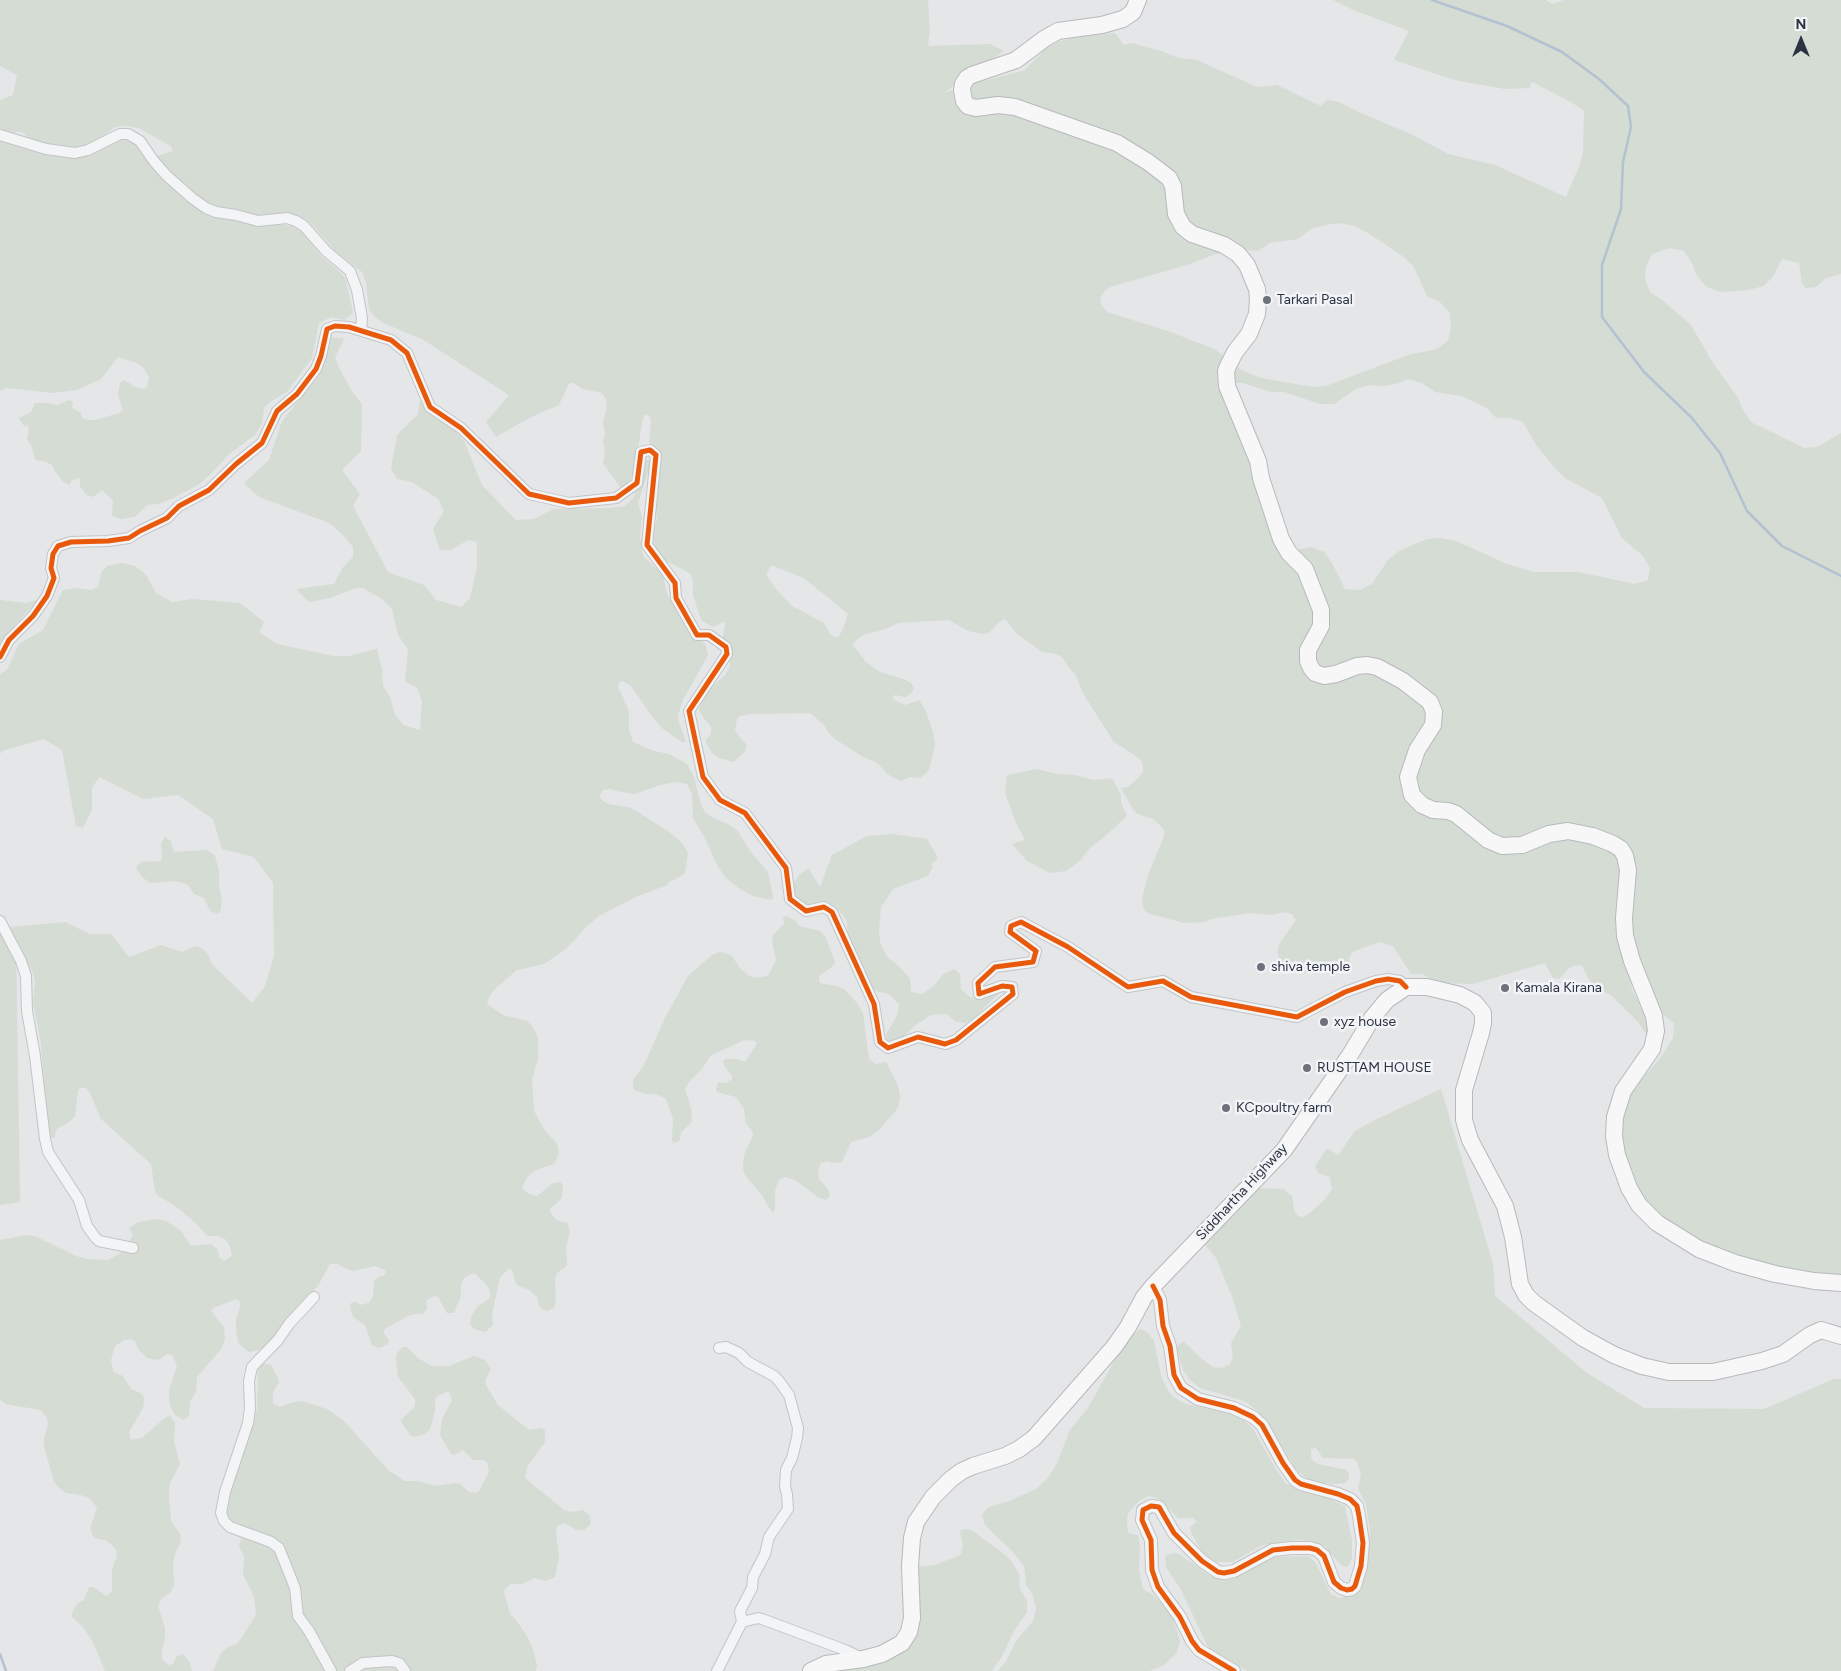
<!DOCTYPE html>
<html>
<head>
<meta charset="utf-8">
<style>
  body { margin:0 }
  #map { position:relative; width:1841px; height:1671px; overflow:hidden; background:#e4e6e8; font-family:Figtree,sans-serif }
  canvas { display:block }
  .north { position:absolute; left:1776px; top:15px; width:50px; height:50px; -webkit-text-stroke:4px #f2f4f7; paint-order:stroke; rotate:0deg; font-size:14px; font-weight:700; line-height:20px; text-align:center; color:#2b3241 }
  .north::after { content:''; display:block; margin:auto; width:18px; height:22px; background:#2b3241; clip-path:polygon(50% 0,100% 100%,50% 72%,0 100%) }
</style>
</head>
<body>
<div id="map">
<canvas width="1841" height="1671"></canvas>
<div class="north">N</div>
</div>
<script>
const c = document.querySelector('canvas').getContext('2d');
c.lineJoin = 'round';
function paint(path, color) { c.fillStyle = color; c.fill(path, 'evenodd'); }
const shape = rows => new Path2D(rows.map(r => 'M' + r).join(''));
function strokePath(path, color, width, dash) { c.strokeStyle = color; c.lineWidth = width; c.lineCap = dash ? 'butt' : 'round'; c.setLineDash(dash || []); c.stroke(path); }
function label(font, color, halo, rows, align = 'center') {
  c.font = font + ' Figtree,sans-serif'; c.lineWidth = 5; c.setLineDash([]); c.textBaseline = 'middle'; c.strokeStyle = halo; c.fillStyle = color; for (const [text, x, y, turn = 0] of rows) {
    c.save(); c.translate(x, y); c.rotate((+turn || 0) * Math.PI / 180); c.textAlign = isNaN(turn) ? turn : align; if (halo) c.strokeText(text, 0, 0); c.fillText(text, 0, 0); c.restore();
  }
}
paint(shape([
  [0,0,928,0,930,31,928,46,990,44,1004,51,944,93,971,84,1025,70,1045,49,1060,41,1084,36,1115,33,1124,45,1131,43,1161,51,1178,58,1197,60,1257,87,1277,85,1321,106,1327,100,1339,102,1363,114,1413,135,1448,154,1495,165,1566,197,1580,164,1583,151,1584,111,1571,102,1532,82,1529,88,1505,89,1454,80,1394,60,1409,31,1353,10,1333,0,1546,0,1552,4,1564,0,1841,0,1841,274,1826,278,1816,287,1806,288,1802,283,1799,263,1782,259,1773,277,1763,286,1749,290,1721,292,1707,287,1697,276,1692,263,1684,251,1669,248,1652,254,1646,266,1645,279,1650,292,1662,300,1691,325,1711,360,1738,398,1743,410,1751,422,1804,448,1817,447,1841,433,1841,1282,1751,1271,1651,1221,1617,1160,1626,1097,1661,1057,1673,1038,1674,1023,1663,1014,1638,981,1629,974,1632,989,1652,1030,1646,1034,1638,1022,1612,996,1592,985,1582,966,1575,965,1569,968,1559,979,1553,978,1545,963,1473,984,1439,983,1422,974,1411,974,1393,946,1379,942,1352,952,1349,958,1350,965,1345,970,1331,974,1293,972,1286,970,1281,964,1277,950,1280,943,1296,920,1292,914,1285,912,1272,915,1249,913,1211,919,1205,922,1184,923,1147,913,1143,907,1142,899,1149,872,1164,837,1164,829,1153,819,1138,814,1133,810,1121,788,1128,787,1139,777,1143,772,1143,764,1139,758,1114,742,1084,695,1075,674,1070,669,1062,657,1056,654,1042,652,1017,634,1005,619,999,622,990,632,983,634,968,631,949,620,898,623,885,629,863,635,852,644,866,662,880,672,906,680,912,684,914,688,911,694,905,697,895,695,892,697,894,700,905,705,919,700,925,709,933,732,935,745,929,770,921,778,910,777,901,781,890,776,877,763,863,757,835,739,828,732,825,726,810,713,749,714,740,716,737,719,735,730,739,737,747,745,745,751,734,762,719,758,712,753,706,743,706,739,711,734,711,726,705,720,699,710,705,693,725,675,730,666,730,657,727,644,723,637,725,623,723,622,713,627,701,620,693,595,693,583,691,575,688,572,664,560,658,553,654,543,654,531,657,518,655,502,661,466,661,457,657,450,649,442,651,422,650,417,646,414,643,418,634,472,629,481,624,487,620,487,603,463,605,452,603,441,605,434,603,422,607,407,606,399,602,393,583,389,573,383,569,383,559,405,529,418,496,437,486,422,509,395,422,339,383,323,374,316,369,308,366,283,362,272,335,251,310,222,302,218,291,214,267,217,250,215,236,210,223,209,206,203,196,196,157,159,157,156,173,151,171,146,138,128,127,126,115,127,90,145,73,148,62,148,29,140,26,137,25,133,17,131,13,134,6,133,0,128,0,100,13,95,17,75,0,66],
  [1340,223,1355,226,1368,233,1404,257,1414,267,1427,296,1440,302,1450,313,1451,328,1448,341,1437,349,1408,355,1326,386,1313,387,1261,378,1241,370,1216,350,1171,332,1107,312,1102,306,1100,298,1104,292,1110,287,1187,265,1213,255,1234,249,1258,251,1270,243,1298,239,1311,229,1325,225],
  [1408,379,1422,383,1435,392,1462,396,1474,402,1487,408,1496,418,1511,418,1523,422,1537,446,1555,468,1565,478,1602,498,1622,538,1642,555,1650,567,1648,580,1635,584,1579,572,1534,572,1507,564,1456,541,1441,538,1427,539,1399,551,1388,560,1372,584,1360,590,1345,589,1332,563,1324,552,1311,547,1295,550,1279,522,1234,383,1243,383,1270,392,1284,392,1320,404,1334,404,1356,389,1370,385,1382,386,1396,384],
  [771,565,804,578,848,614,843,629,838,638,831,635,824,623,792,606,776,589,766,575],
  [0,139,61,156,119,139,127,139,137,145,182,196,194,205,218,218,234,219,256,225,279,224,295,227,302,232,321,256,338,270,346,279,353,313,344,320,331,317,319,323,312,358,287,392,270,402,264,408,262,424,255,435,229,454,210,475,198,485,173,498,158,504,147,505,135,517,121,519,112,516,113,500,102,490,93,497,87,495,80,487,80,478,71,481,70,485,63,482,55,471,53,466,47,462,36,460,31,445,27,440,29,427,23,425,19,418,31,412,35,403,48,403,57,405,69,400,73,402,72,408,81,413,82,418,90,420,95,420,119,413,123,410,118,395,120,383,124,380,131,384,132,386,142,389,147,388,149,377,144,368,137,363,118,357,101,379,77,390,53,393,6,388,0,391],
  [331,337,344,339,335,357,340,370,353,393,362,404,361,451,342,470,360,494,353,506,388,572,424,585,436,600,461,607,470,598,477,567,477,542,468,540,451,550,440,550,433,529,444,511,438,499,412,482,397,479,391,469,397,435,418,414,420,401,455,430,464,441,482,485,516,520,534,519,553,509,610,508,625,506,633,498,639,486,646,460,649,460,650,466,638,503,642,517,640,537,643,556,663,575,667,594,687,630,705,644,708,655,683,700,678,715,679,723,686,741,683,743,663,729,653,718,631,686,622,681,619,683,618,687,629,711,629,730,633,742,654,751,669,754,687,764,694,777,701,805,705,812,715,819,726,823,737,830,750,851,768,872,773,897,772,900,753,896,740,889,727,879,718,867,704,836,693,818,692,794,687,784,676,782,660,785,635,794,621,792,610,789,603,790,599,797,602,800,608,804,628,807,636,811,668,831,682,843,688,853,685,872,683,875,669,882,667,886,664,886,636,897,599,916,584,929,574,941,563,951,544,964,517,970,496,988,489,997,487,1004,503,1015,527,1021,533,1027,538,1037,538,1059,532,1079,534,1111,545,1131,557,1143,559,1154,554,1164,534,1171,527,1177,522,1188,529,1194,537,1196,553,1183,561,1182,563,1186,562,1198,549,1210,556,1220,567,1223,570,1232,566,1247,567,1266,558,1272,555,1278,556,1301,554,1308,547,1311,540,1308,537,1297,529,1290,519,1286,516,1284,512,1270,509,1269,500,1277,492,1314,493,1325,485,1332,474,1329,470,1324,471,1317,477,1307,490,1298,490,1291,487,1285,474,1273,471,1274,464,1278,461,1284,461,1296,454,1313,447,1313,439,1298,436,1296,432,1297,426,1301,427,1309,423,1314,416,1314,408,1316,386,1328,384,1331,384,1334,389,1341,388,1344,379,1348,372,1345,365,1325,353,1317,350,1307,351,1303,355,1302,362,1305,370,1302,373,1296,374,1281,380,1276,384,1276,386,1273,385,1270,375,1266,354,1271,347,1269,337,1264,330,1264,319,1284,305,1301,289,1317,266,1349,248,1352,238,1342,236,1331,236,1319,241,1304,237,1299,213,1308,211,1311,224,1327,225,1339,222,1348,197,1377,196,1392,190,1401,189,1416,184,1420,175,1415,170,1405,169,1390,177,1366,172,1355,168,1354,158,1360,147,1358,139,1350,135,1341,131,1339,124,1340,115,1346,111,1360,113,1372,123,1376,131,1389,142,1394,144,1398,143,1408,129,1432,131,1440,142,1438,166,1417,170,1416,175,1423,174,1442,180,1464,170,1483,169,1496,171,1521,180,1534,181,1541,175,1554,173,1565,174,1585,171,1592,161,1599,158,1606,165,1628,165,1639,162,1651,162,1659,169,1665,173,1664,176,1657,183,1654,190,1663,192,1671,105,1671,92,1640,82,1626,72,1617,72,1613,77,1604,84,1600,89,1587,93,1587,106,1596,112,1591,112,1569,117,1556,116,1549,107,1541,95,1538,93,1536,90,1528,97,1508,91,1499,81,1495,66,1493,58,1487,54,1481,44,1447,44,1439,48,1424,47,1417,40,1410,6,1404,0,1400,0,1240,27,1235,37,1237,76,1256,87,1259,108,1260,121,1253,133,1235,129,1228,138,1222,157,1219,166,1221,180,1230,191,1246,211,1244,217,1249,220,1258,225,1261,232,1255,230,1246,225,1239,217,1236,207,1236,196,1223,174,1205,158,1196,155,1191,151,1164,101,1119,90,1093,86,1088,81,1088,78,1090,75,1116,69,1122,57,1129,54,1138,48,1137,41,1044,33,1002,35,981,33,973,16,939,20,1202,0,1205,0,928,65,922,90,934,111,934,129,957,161,945,182,952,196,946,203,949,208,954,212,964,252,1003,265,986,274,956,273,883,254,857,222,849,213,819,178,795,143,799,99,777,92,788,92,810,83,828,76,826,62,750,44,739,2,751,0,754,0,674,7,670,19,644,43,630,63,590,76,588,92,590,98,587,102,571,107,566,122,563,135,566,146,575,156,593,172,602,192,599,240,603,264,622,259,632,277,644,334,656,349,656,377,649,382,669,383,686,389,695,395,714,403,725,420,730,422,701,417,688,405,681,408,649,398,635,392,609,382,599,363,588,356,588,330,598,309,602,296,589,334,584,343,567,353,557,353,547,343,535,329,523,259,497,244,483,269,460,282,421,319,376],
  [0,600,26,603,37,600,16,624,0,646],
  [1037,769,1057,774,1075,775,1093,780,1112,778,1121,795,1121,802,1127,816,1104,837,1089,849,1080,861,1066,871,1050,873,1027,861,1012,844,1025,840,1016,823,1005,793,1007,775],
  [892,834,927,839,938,858,931,864,933,866,928,876,893,889,881,907,879,929,880,942,887,957,900,967,910,979,911,992,922,994,934,986,943,974,954,969,960,974,961,989,970,997,981,1000,995,993,999,993,972,1020,965,1023,955,1021,946,1014,931,1015,917,1024,901,1039,894,1041,887,1041,886,1034,897,1016,899,1005,897,1002,889,994,875,991,871,988,848,938,847,922,844,916,836,908,825,904,806,906,796,901,792,886,799,875,808,868,820,887,832,855,867,836],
  [165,837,171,841,172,848,174,852,205,850,209,851,215,856,219,871,219,886,222,901,220,912,217,914,210,911,204,898,194,894,188,885,184,883,173,881,150,883,142,877,136,867,142,861,152,862,161,861,162,858,161,843],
  [787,916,797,922,799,926,820,931,825,936,835,962,833,966,819,976,819,980,820,983,836,986,844,989,857,1003,863,1013,869,1059,875,1064,886,1062,898,1086,900,1097,898,1108,878,1131,869,1137,851,1142,842,1162,833,1163,827,1161,821,1163,818,1171,819,1179,827,1188,830,1194,829,1197,826,1200,819,1198,795,1180,784,1177,779,1180,775,1191,775,1210,773,1213,769,1208,762,1195,748,1179,743,1170,744,1155,753,1135,753,1132,746,1123,744,1109,736,1097,717,1092,716,1089,718,1082,726,1083,732,1079,732,1076,724,1065,723,1062,725,1059,737,1059,745,1062,755,1047,757,1043,755,1041,744,1040,710,1056,702,1069,689,1082,685,1089,691,1108,692,1119,691,1123,681,1132,680,1140,677,1142,673,1143,672,1139,673,1119,666,1099,656,1094,645,1094,634,1090,633,1080,644,1065,664,1020,688,976,712,955,720,952,731,955,740,968,749,976,756,978,768,976,776,960,772,942,773,935,784,924,783,917],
  [1441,1089,1493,1264,1495,1296,1587,1373,1644,1408,1764,1409,1834,1379,1841,1379,1841,1671,1247,1671,1209,1649,1180,1588,1166,1567,1165,1557,1167,1555,1174,1553,1179,1554,1210,1576,1225,1580,1236,1577,1275,1557,1308,1556,1315,1562,1331,1594,1339,1598,1348,1596,1355,1592,1366,1571,1370,1531,1366,1505,1358,1488,1361,1474,1357,1462,1353,1459,1323,1458,1316,1448,1311,1449,1311,1457,1313,1461,1318,1464,1346,1470,1349,1473,1349,1478,1345,1483,1332,1484,1316,1482,1305,1477,1295,1468,1270,1426,1258,1411,1244,1401,1200,1388,1190,1380,1183,1370,1176,1348,1180,1343,1184,1342,1202,1359,1213,1367,1222,1368,1230,1364,1233,1358,1231,1343,1241,1326,1233,1299,1216,1258,1203,1242,1256,1188,1283,1189,1292,1196,1294,1210,1298,1216,1303,1217,1311,1212,1325,1199,1332,1189,1330,1177,1318,1173,1315,1166,1327,1148,1338,1155,1355,1131,1375,1120],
  [1141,1329,1148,1333,1154,1341,1161,1376,1167,1389,1173,1397,1186,1404,1225,1412,1243,1419,1253,1429,1276,1469,1286,1484,1330,1499,1345,1506,1352,1540,1352,1557,1350,1563,1347,1567,1342,1566,1324,1546,1311,1541,1298,1540,1263,1545,1232,1562,1216,1562,1209,1558,1201,1550,1192,1534,1190,1527,1197,1522,1194,1518,1178,1518,1160,1500,1153,1497,1148,1496,1139,1501,1128,1513,1127,1520,1128,1533,1138,1535,1140,1548,1139,1570,1143,1589,1153,1595,1172,1615,1180,1641,1176,1654,1164,1665,1150,1671,998,1671,1006,1661,1016,1641,1033,1621,1036,1609,1032,1593,1026,1585,1024,1566,1012,1551,985,1525,982,1515,987,1508,1009,1501,1036,1489,1047,1479,1057,1463,1070,1430,1088,1408,1122,1347,1132,1335],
  [403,1347,407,1347,418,1358,432,1366,449,1366,474,1356,485,1360,491,1369,485,1381,486,1385,498,1405,529,1430,541,1428,545,1430,545,1442,527,1467,525,1478,564,1510,571,1512,583,1510,589,1515,591,1522,589,1526,584,1530,576,1530,564,1523,557,1526,556,1533,559,1556,555,1577,545,1581,535,1578,522,1584,511,1584,505,1589,504,1592,510,1614,517,1621,528,1638,533,1650,537,1665,536,1671,213,1671,221,1653,227,1648,238,1643,256,1615,254,1597,243,1574,244,1556,239,1546,242,1535,275,1548,301,1595,283,1544,231,1524,225,1515,224,1499,252,1419,257,1410,258,1372,260,1366,263,1363,271,1365,278,1378,279,1382,273,1392,273,1404,280,1407,290,1403,302,1401,327,1409,344,1421,388,1470,405,1481,418,1481,436,1486,456,1483,460,1484,469,1492,476,1493,479,1491,489,1472,487,1462,484,1460,473,1460,463,1450,454,1455,451,1454,440,1435,442,1419,452,1400,450,1393,447,1392,437,1396,435,1400,435,1411,430,1429,425,1434,414,1437,411,1436,402,1423,401,1420,415,1406,415,1399,398,1377,396,1359,397,1353],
  [964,1529,967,1529,973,1531,1004,1554,1012,1562,1019,1574,1020,1589,1027,1601,1027,1612,1014,1631,1001,1658,992,1671,816,1671,900,1648,916,1567,935,1565,958,1556,961,1554,963,1546,960,1531]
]), '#d4dcd4');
strokePath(shape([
  [1432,0,1507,26,1562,52,1599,79,1628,106,1631,127,1623,162,1621,209,1602,265,1602,317,1644,372,1691,417,1720,453,1747,511,1782,546,1841,576],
  [0,1654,6,1671]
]), '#b4c1d1', 2.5);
const minor = shape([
  [0,135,46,149,75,153,88,150,120,134,128,134,140,141,153,160,166,175,192,198,206,208,216,212,236,215,258,221,287,218,296,221,304,226,326,251,350,271,357,290,362,318,361,330],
  [0,657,9,640,33,616,47,596,54,578,51,568,53,554,58,546,71,542,108,541,129,538,140,531,167,518,179,506,209,490,236,464,262,443,277,411,297,394,316,369,321,356,327,329,335,326,349,327,391,340,407,353,430,407,461,428,529,494,569,503,616,498,637,483,641,452,650,450,656,455,647,545,675,583,676,598,697,635,709,635,726,647,727,654,689,711,703,777,720,800,745,813,786,868,790,899,806,911,824,907,832,912,874,1004,880,1042,888,1048,918,1037,945,1044,956,1040,1013,994,1012,987,1002,986,979,994,978,983,995,967,1033,962,1036,951,1010,932,1011,926,1021,922,1068,947,1128,987,1163,981,1191,997,1297,1017,1345,992,1376,981,1388,979,1400,981,1406,987],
  [0,921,21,961,26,976,27,1011,35,1056,45,1139,48,1152,79,1200,87,1226,95,1237,99,1241,133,1248],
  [314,1297,289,1324,278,1340,252,1367,249,1381,250,1408,248,1423,225,1492,221,1513,224,1521,230,1527,271,1542,279,1548,295,1588,298,1616,309,1631,331,1671],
  [742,1622,758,1618,762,1619,845,1650,862,1658],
  [350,1671,363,1663,392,1661,399,1663,405,1671],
  [717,1671,742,1622,740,1611,752,1588,753,1577,765,1554,769,1537,788,1509,787,1494,785,1487,786,1470,792,1458,797,1438,798,1428,789,1395,779,1381,774,1376,748,1362,739,1353,726,1347,719,1348]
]);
const tertiary = shape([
  [1153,1286,1160,1300,1163,1326,1170,1346,1174,1375,1181,1388,1198,1399,1234,1408,1253,1417,1262,1425,1283,1463,1295,1480,1301,1484,1338,1494,1350,1499,1357,1506,1359,1516,1363,1543,1361,1566,1355,1586,1352,1589,1347,1590,1341,1588,1334,1582,1324,1556,1317,1550,1310,1548,1292,1548,1273,1550,1234,1571,1224,1573,1218,1572,1202,1561,1174,1533,1159,1507,1151,1506,1143,1510,1142,1520,1151,1540,1152,1570,1158,1587,1180,1617,1192,1641,1199,1650,1234,1671]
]);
const trunk = shape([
  [1138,0,1133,12,1123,19,1102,25,1058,31,1044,39,1016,60,972,75,967,78,963,84,962,90,964,101,968,106,976,108,998,105,1015,107,1117,143,1148,162,1169,178,1173,186,1176,214,1183,227,1192,234,1224,245,1238,254,1247,265,1257,289,1258,298,1257,314,1249,334,1235,352,1228,366,1226,371,1227,386,1258,461,1261,478,1281,539,1289,553,1305,569,1321,610,1321,626,1308,650,1308,661,1311,668,1315,673,1324,676,1336,674,1357,666,1367,665,1377,667,1403,681,1430,702,1434,712,1433,725,1417,750,1408,777,1412,795,1422,805,1433,810,1448,811,1456,814,1488,840,1502,846,1522,845,1549,834,1568,831,1593,836,1613,844,1621,849,1625,856,1628,870,1624,918,1625,936,1632,961,1654,1016,1656,1031,1652,1049,1623,1091,1615,1117,1614,1136,1617,1155,1629,1188,1639,1205,1657,1223,1699,1249,1735,1263,1775,1274,1814,1281,1841,1283],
  [811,1671,826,1664,863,1659,882,1654,902,1643,909,1632,912,1618,910,1566,912,1538,916,1522,933,1497,951,1479,962,1471,973,1466,1005,1456,1019,1449,1034,1438,1114,1347,1128,1327,1144,1297,1153,1286,1284,1150,1350,1055,1372,1018,1387,1000,1406,987,1427,987,1460,995,1475,1003,1483,1013,1483,1023,1481,1033,1464,1090,1464,1120,1470,1140,1505,1206,1513,1237,1520,1284,1526,1295,1534,1303,1583,1338,1614,1355,1642,1366,1669,1372,1713,1372,1762,1361,1783,1354,1810,1335,1821,1330,1841,1336]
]);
strokePath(minor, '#c2c4c6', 12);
strokePath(tertiary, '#c2c4c6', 14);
strokePath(trunk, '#b7b9bd', 18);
strokePath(minor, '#f3f4f5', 10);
strokePath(tertiary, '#f3f4f5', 12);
strokePath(trunk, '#f7f7f7', 16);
strokePath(shape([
  [0,657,9,640,33,616,47,596,54,578,51,568,53,554,58,546,71,542,108,541,129,538,140,531,167,518,179,506,209,490,236,464,262,443,277,411,297,394,316,369,321,356,327,329,335,326,349,327,391,340,407,353,430,407,461,428,529,494,569,503,616,498,637,483,641,452,650,450,656,455,647,545,675,583,676,598,697,635,709,635,726,647,727,654,689,711,703,777,720,800,745,813,786,868,790,899,806,911,824,907,832,912,874,1004,880,1042,888,1048,918,1037,945,1044,956,1040,1013,994,1012,987,1002,986,979,994,978,983,995,967,1033,962,1036,951,1010,932,1011,926,1021,922,1068,947,1128,987,1163,981,1191,997,1297,1017,1345,992,1376,981,1388,979,1400,981,1406,987],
  [1153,1286,1160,1300,1163,1326,1170,1346,1174,1375,1181,1388,1198,1399,1234,1408,1253,1417,1262,1425,1283,1463,1295,1480,1301,1484,1338,1494,1350,1499,1357,1506,1359,1516,1363,1543,1361,1566,1355,1586,1352,1589,1347,1590,1341,1588,1334,1582,1324,1556,1317,1550,1310,1548,1292,1548,1273,1550,1234,1571,1224,1573,1218,1572,1202,1561,1174,1533,1159,1507,1151,1506,1143,1510,1142,1520,1151,1540,1152,1570,1158,1587,1180,1617,1192,1641,1199,1650,1234,1671]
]), '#e8590c', 5);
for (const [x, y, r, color] of [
  [1267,300,5,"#6c717b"],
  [1261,967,5,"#6c717b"],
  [1505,988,5,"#6c717b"],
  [1324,1022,5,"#6c717b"],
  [1307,1068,5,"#6c717b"],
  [1226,1108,5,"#6c717b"]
]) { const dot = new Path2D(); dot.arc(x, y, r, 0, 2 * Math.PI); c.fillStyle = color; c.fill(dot); strokePath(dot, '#f2f4f7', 2); }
label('14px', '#2b3241', '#f2f4f7', [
  ["Tarkari Pasal",1277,300],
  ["shiva temple",1271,967],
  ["Kamala Kirana",1515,988],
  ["xyz house",1334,1022],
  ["RUSTTAM HOUSE",1317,1068],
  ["KCpoultry farm",1236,1108]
], 'left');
label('14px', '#2b3241', '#f2f4f7', [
  ["Siddhartha Highway",1242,1192,-47]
]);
</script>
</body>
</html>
